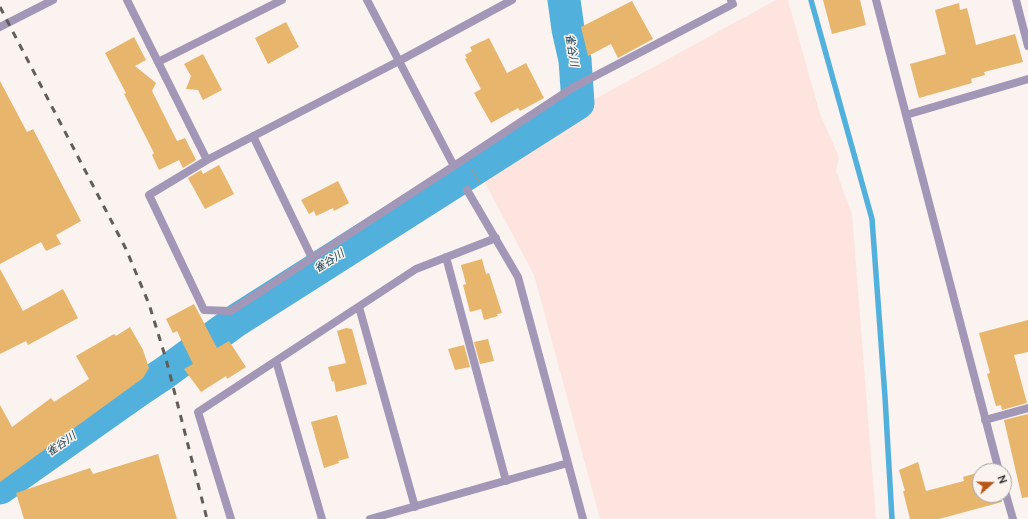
<!DOCTYPE html>
<html>
<head>
<meta charset="utf-8">
<style>
  body { margin:0 }
  #map { position:relative; width:1028px; height:519px; overflow:hidden; background:#faf3ef; font-family:Ubuntu,sans-serif }
  canvas { display:block }
  .north { position:absolute; left:972px; top:463px; width:40px; height:40px; box-sizing:border-box; background:#faf3ef; border:1px solid #ada7a4; border-radius:50%; rotate:70deg; font-size:11px; font-weight:700; line-height:16px; text-align:center; color:#393634 }
  .north::after { content:''; display:block; margin:auto; width:14px; height:18px; background:#b85716; clip-path:polygon(50% 0,100% 100%,50% 72%,0 100%) }
</style>
</head>
<body>
<div id="map">
<canvas width="1028" height="519"></canvas>
<div class="north">N</div>
</div>
<script>
const c = document.querySelector('canvas').getContext('2d');
c.lineJoin = 'round';
function paint(path, color) { c.fillStyle = color; c.fill(path, 'evenodd'); }
const shape = rows => new Path2D(rows.map(r => 'M' + r).join(''));
function strokePath(path, color, width, dash) { c.strokeStyle = color; c.lineWidth = width; c.lineCap = dash ? 'butt' : 'round'; c.setLineDash(dash || []); c.stroke(path); }
function label(font, color, halo, rows, align = 'center') {
  c.font = font + ' Ubuntu,"Noto Sans JP",sans-serif'; c.lineWidth = 3; c.setLineDash([]); c.textBaseline = 'middle'; c.strokeStyle = halo; c.fillStyle = color; for (const [text, x, y, turn = 0] of rows) {
    c.save(); c.translate(x, y); c.rotate((+turn || 0) * Math.PI / 180); c.textAlign = isNaN(turn) ? turn : align; if (halo) c.strokeText(text, 0, 0); c.fillText(text, 0, 0); c.restore();
  }
}
paint(shape([
  [776,0,788,0,820,114,839,157,836,171,852,214,876,519,600,519,534,275,481,175,595,99]
]), '#fee4de');
strokePath(shape([
  [811,0,872,219,885,397,892,519]
]), '#52b1dc', 5.5);
strokePath(shape([
  [0,488,139,390,163,374,237,320,578,103,575,60,568,29,564,0]
]), '#52b1dc', 33);
paint(shape([
  [823,0,860,0,866,25,832,34],
  [632,1,653,39,618,58,611,44,588,56,581,27],
  [959,3,960,10,967,8,976,45,1015,34,1023,62,984,72,985,75,971,79,972,83,919,98,910,64,946,54,935,10],
  [286,22,299,47,268,64,255,38],
  [134,37,146,60,135,66,156,83,152,91,177,141,185,138,196,160,183,168,179,160,159,170,152,155,154,153,124,94,126,93,105,53],
  [489,38,507,73,526,63,544,98,520,111,518,108,491,123,474,93,481,89,465,59,467,58,465,55,472,51,470,47],
  [203,54,222,90,203,100,198,90,186,89,191,76,184,64],
  [0,81,27,132,33,129,81,221,56,235,61,244,46,251,41,242,0,264],
  [219,165,234,194,205,209,188,178,201,170,203,174],
  [338,181,349,203,334,211,333,208,316,216,314,211,309,214,301,200],
  [482,259,486,274,489,273,502,313,497,314,498,316,484,320,481,309,470,312,463,285,466,284,461,265],
  [0,269,23,311,63,289,78,318,28,345,26,341,0,354],
  [194,304,217,348,229,341,246,367,227,379,226,376,201,392,184,369,193,364,177,331,173,333,166,319],
  [1028,320,1028,352,1014,355,1027,403,1002,410,1001,405,996,406,987,374,990,373,979,333],
  [130,327,143,350,149,368,143,378,0,482,0,405,12,427,51,398,54,402,89,379,76,356,114,334,116,336],
  [346,328,352,329,367,384,336,392,334,381,332,382,328,367,346,363,337,331],
  [488,339,494,361,480,364,474,342],
  [464,345,470,367,455,370,448,349],
  [1028,414,1028,497,1022,498,1004,420],
  [337,415,349,458,338,461,339,463,324,468,311,422],
  [158,454,177,519,24,519,16,493,90,468,93,474],
  [918,462,926,491,964,481,963,477,980,472,980,495,1000,495,1002,502,939,519,910,519,903,491,905,491,899,470]
]), '#e7b56c');
strokePath(shape([
  [472,170,479,181,477,182]
]), '#9c9794', 2.5, [2, 2]);
strokePath(shape([
  [127,0,207,160],
  [367,0,399,61,512,0],
  [876,0,999,471],
  [1016,0,1028,46],
  [0,27,53,0],
  [158,62,282,0],
  [906,115,1028,79],
  [253,136,312,258],
  [454,166,399,61,207,160,149,195,204,310,231,311,466,158,572,88,733,4,731,0],
  [467,190,518,277,583,519],
  [446,257,506,481],
  [359,307,415,507],
  [276,361,322,519],
  [985,420,1028,408],
  [1004,488,1013,519],
  [231,519,198,412,416,269,496,238],
  [370,519,568,463]
]), '#a297b7', 8);
strokePath(shape([
  [0,7,126,249,149,304,166,359,207,519]
]), '#615d5b', 3, [7, 7]);
label('italic 11px', '#1c4557', '#faf3ef', [
  ["雀谷川",572,50,81],
  ["雀谷川",329,261,-32],
  ["雀谷川",61,444,-35]
]);
</script>
</body>
</html>
